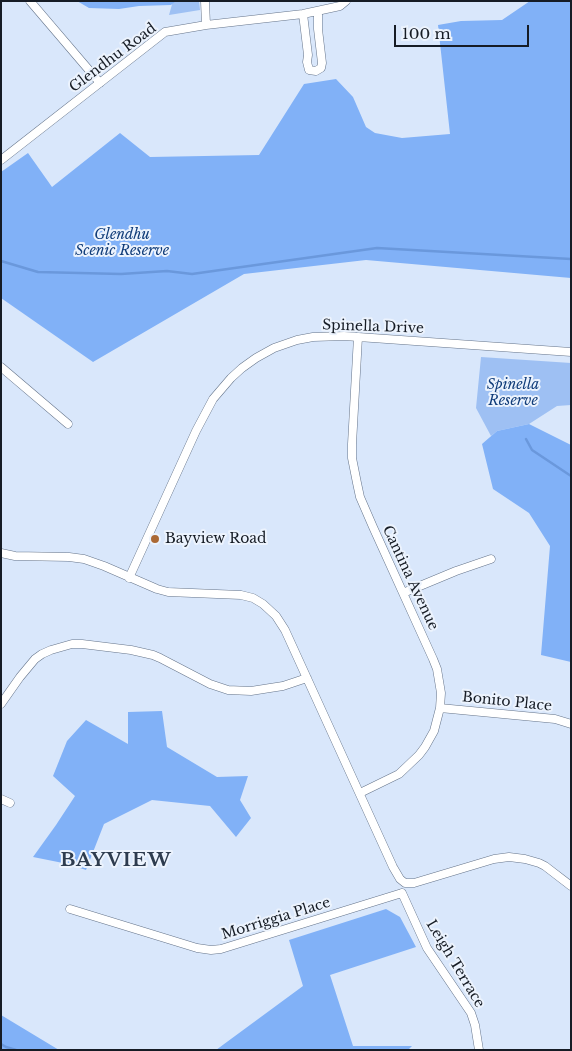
<!DOCTYPE html>
<html>
<head>
<meta charset="utf-8">
<style>
  body { margin:0 }
  #map { position:relative; width:572px; height:1051px; overflow:hidden; background:#d9e7fb; font-family:"Libre Baskerville",serif }
  canvas { display:block }
  .frame { position:absolute; inset:0; border:2px solid #161c25; pointer-events:none }
  .scale { position:absolute; left:394px; top:25px; width:135px; height:22px; box-sizing:border-box; border:2px solid #161c25; border-top:0; padding-left:6px; font-size:15px; line-height:18px; white-space:nowrap; color:#161c25; -webkit-text-stroke:4px #ecf3fd; paint-order:stroke }
</style>
</head>
<body>
<div id="map">
<canvas width="572" height="1051"></canvas>
<div class="frame"></div>
<div class="scale">100 m</div>
</div>
<script>
const c = document.querySelector('canvas').getContext('2d');
c.lineJoin = 'round';
function paint(path, color) { c.fillStyle = color; c.fill(path, 'evenodd'); }
const shape = rows => new Path2D(rows.map(r => 'M' + r).join(''));
function strokePath(path, color, width, dash) { c.strokeStyle = color; c.lineWidth = width; c.lineCap = dash ? 'butt' : 'round'; c.setLineDash(dash || []); c.stroke(path); }
function label(font, color, halo, rows, align = 'center') {
  c.font = font + ' "Libre Baskerville",serif'; c.lineWidth = 4; c.setLineDash([]); c.textBaseline = 'middle'; c.strokeStyle = halo; c.fillStyle = color; for (const [text, x, y, turn = 0] of rows) {
    c.save(); c.translate(x, y); c.rotate((+turn || 0) * Math.PI / 180); c.textAlign = isNaN(turn) ? turn : align; if (halo) c.strokeText(text, 0, 0); c.fillText(text, 0, 0); c.restore();
  }
}
paint(shape([
  [173,1,199,1,200,10,169,15],
  [481,357,571,363,571,405,557,406,529,424,497,431,491,436,476,408]
]), '#9ec0f3');
paint(shape([
  [77,1,176,1,171,5,139,6,119,9,89,8],
  [530,1,571,1,571,278,366,260,244,274,93,362,1,298,1,172,28,153,52,187,120,133,150,157,259,155,304,84,336,79,353,97,366,127,375,133,402,138,450,134,438,25,461,21,502,20],
  [529,424,571,445,571,662,541,655,550,546,529,513,493,489,482,444,497,431],
  [162,711,167,747,217,777,248,776,240,800,251,818,236,837,210,806,152,800,104,824,86,870,68,864,33,857,56,825,75,796,53,776,67,741,86,720,128,744,128,712],
  [386,909,400,917,416,947,330,975,353,1046,412,1046,408,1050,216,1050,303,986,289,940],
  [1,1015,59,1050,1,1050]
]), '#81b1f7');
strokePath(shape([
  [1,261,38,272,121,274,167,271,192,274,377,248,571,259],
  [526,439,532,450,571,476],
  [1,1044,6,1047,16,1050]
]), '#6a98dc', 2.5);
const street = shape([
  [30,1,100,83],
  [205,1,206,25],
  [303,14,308,55,307,62,309,70,316,71,321,68,322,63,318,29,318,11],
  [1,160,165,32,206,25,303,14,340,6,346,1],
  [358,337,352,444,352,458,357,483,360,497,373,527,433,659,437,669,441,693,440,708,434,731,425,747,419,755,399,774,360,793],
  [1,367,68,424],
  [1,553,15,556,69,557,84,559,104,566,157,589,168,592,241,595,253,598,263,604,276,616,285,630,393,867,400,879,405,883,414,883,494,859,509,857,525,859,539,863,545,866,571,886],
  [129,578,196,431,213,399,231,378,242,368,256,358,274,348,297,340,313,337,344,336,571,352],
  [403,593,456,571,491,559],
  [1,704,20,677,35,659,42,654,51,650,72,644,82,644,131,650,153,655,160,658,210,684,228,690,251,691,270,688,283,686,307,678],
  [440,708,555,719,571,724],
  [1,799,10,803],
  [402,893,427,948,471,1013,475,1025,479,1050],
  [70,909,197,948,211,950,221,949,402,893]
]);
strokePath(street, '#65748a', 9);
strokePath(street, '#fff', 8);
for (const [x, y, r, color] of [
  [155,539,5,"#ab6935"]
]) { const dot = new Path2D(); dot.arc(x, y, r, 0, 2 * Math.PI); c.fillStyle = color; c.fill(dot); strokePath(dot, '#ecf3fd', 2); }
label('14px', '#161c25', '#ecf3fd', [
  ["Glendhu Road",113,58,-37],
  ["Spinella Drive",373,327,2],
  ["Cantina Avenue",410,578,65],
  ["Bonito Place",507,702,6],
  ["Morriggia Place",276,919,-17],
  ["Leigh Terrace",455,964,59]
]);
label('italic 14px', '#113d7a', '#ecf3fd', [
  ["Glendhu",122,235],
  ["Scenic Reserve",122,251],
  ["Spinella",513,385],
  ["Reserve",513,401]
]);
label('14px', '#161c25', '#ecf3fd', [
  ["Bayview Road",165,539]
], 'left');
c.letterSpacing = '1px';
label('bold 19px', '#2e3c4f', '#ecf3fd', [
  ["BAYVIEW",116,861]
]);
c.letterSpacing = '0px';
</script>
</body>
</html>
